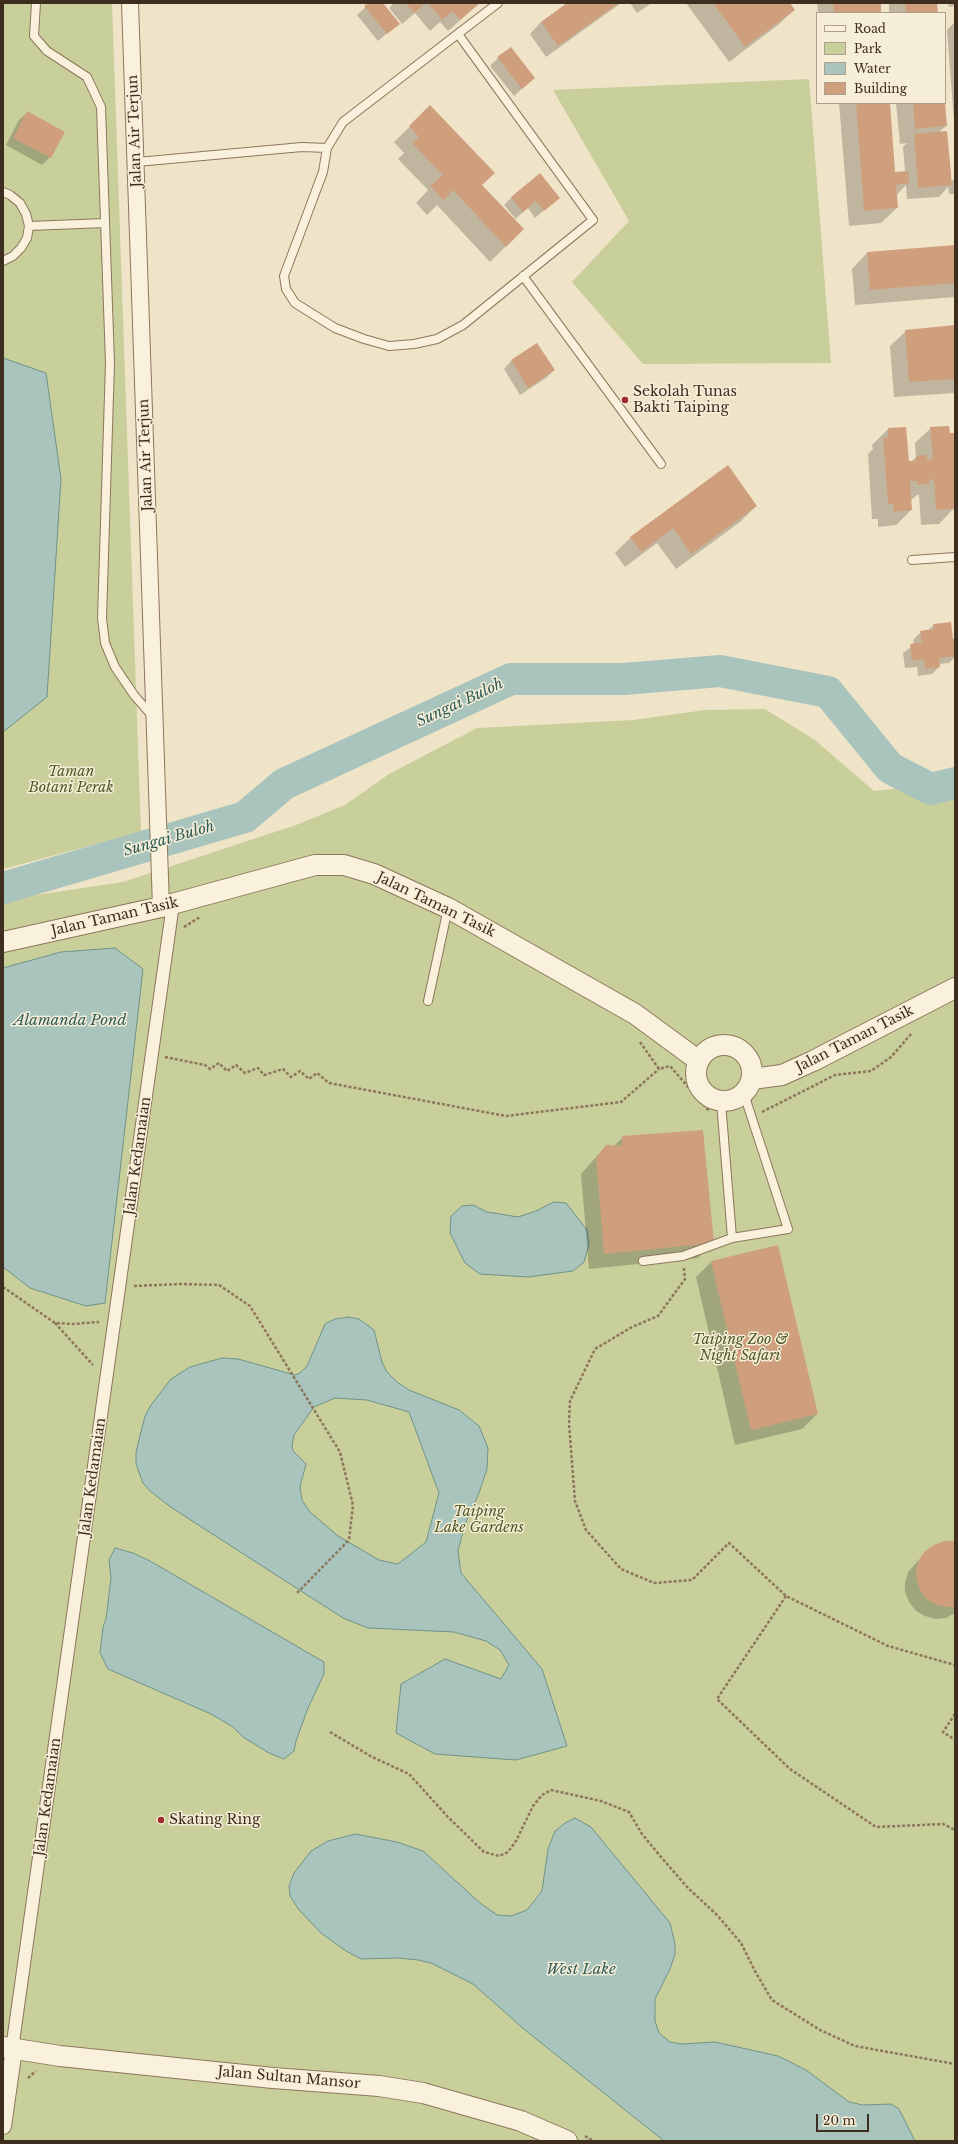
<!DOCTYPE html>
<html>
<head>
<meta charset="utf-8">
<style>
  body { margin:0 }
  #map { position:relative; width:958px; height:2144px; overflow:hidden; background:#f0e4c8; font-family:"Libre Baskerville",serif }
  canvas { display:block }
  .frame { position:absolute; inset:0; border:4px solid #3d2e20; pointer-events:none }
  .legend { position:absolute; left:816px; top:12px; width:130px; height:92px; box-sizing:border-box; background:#f7eed8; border:1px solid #ada18e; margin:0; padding:5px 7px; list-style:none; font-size:12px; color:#3d2e20 }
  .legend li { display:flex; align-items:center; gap:8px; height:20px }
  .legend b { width:20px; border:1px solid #ada18e }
  .scale { position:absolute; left:816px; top:2114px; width:53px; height:18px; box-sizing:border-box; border:2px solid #3d2e20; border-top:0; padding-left:5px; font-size:12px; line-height:14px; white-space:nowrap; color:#3d2e20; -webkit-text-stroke:3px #f7eed8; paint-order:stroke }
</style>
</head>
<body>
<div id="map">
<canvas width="958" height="2144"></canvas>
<div class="frame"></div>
<ul class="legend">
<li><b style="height:5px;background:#faf1dc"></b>Road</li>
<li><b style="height:11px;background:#c9cf9b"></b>Park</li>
<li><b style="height:11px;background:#a9c4bc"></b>Water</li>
<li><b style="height:11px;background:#cf9f7d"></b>Building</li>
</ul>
<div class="scale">20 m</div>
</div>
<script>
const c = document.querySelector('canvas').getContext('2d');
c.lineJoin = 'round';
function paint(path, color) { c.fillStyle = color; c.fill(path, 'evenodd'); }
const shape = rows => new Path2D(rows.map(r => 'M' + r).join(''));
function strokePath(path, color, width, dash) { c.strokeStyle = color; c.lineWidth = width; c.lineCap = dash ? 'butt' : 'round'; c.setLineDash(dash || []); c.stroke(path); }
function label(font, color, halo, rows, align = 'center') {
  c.font = font + ' "Libre Baskerville",serif'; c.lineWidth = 3; c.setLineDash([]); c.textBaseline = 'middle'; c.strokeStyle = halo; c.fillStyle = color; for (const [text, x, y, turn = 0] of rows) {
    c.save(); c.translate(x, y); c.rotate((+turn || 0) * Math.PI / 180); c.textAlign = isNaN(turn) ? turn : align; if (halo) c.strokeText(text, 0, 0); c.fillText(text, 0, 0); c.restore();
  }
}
paint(shape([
  [3,3,112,3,141,832,3,869],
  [809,79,831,363,643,364,572,282,629,221,553,90],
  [765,709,815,740,874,791,955,783,955,2141,3,2141,3,900,123,882,296,825,345,805,389,774,477,728,633,720,705,710]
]), '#c9cf9b');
const water = shape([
  [3,358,46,373,61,479,47,697,3,732,3,358],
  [115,948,143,969,105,1303,86,1306,30,1288,3,1267,3,968,61,952,115,948],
  [554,1202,566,1203,587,1230,589,1244,584,1262,573,1271,528,1277,480,1274,465,1263,450,1233,451,1216,462,1206,473,1205,487,1212,518,1217,536,1211,554,1202],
  [348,1317,359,1319,374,1330,382,1362,387,1372,397,1382,409,1390,459,1410,479,1426,488,1448,487,1469,479,1493,465,1524,458,1551,461,1573,542,1669,567,1746,516,1760,435,1754,396,1733,401,1684,445,1659,501,1679,509,1665,500,1650,486,1641,454,1632,368,1628,343,1618,172,1508,150,1491,143,1483,136,1464,136,1452,145,1416,151,1405,171,1379,190,1367,222,1358,238,1359,295,1375,300,1373,307,1366,325,1324,335,1319,348,1317],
  [335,1398,367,1400,409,1412,439,1493,426,1542,398,1564,379,1560,338,1536,310,1512,302,1500,300,1487,306,1464,293,1451,292,1446,294,1435,314,1407,335,1398],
  [115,1548,133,1553,150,1561,324,1662,324,1674,308,1708,296,1741,294,1751,284,1759,269,1753,243,1737,233,1727,211,1714,108,1669,100,1653,103,1627,106,1619,111,1578,109,1560,115,1548],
  [575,1818,591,1827,670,1923,675,1944,675,1954,670,1969,655,1999,655,2021,659,2033,670,2042,682,2044,715,2042,778,2056,806,2070,849,2102,863,2105,891,2104,899,2109,915,2141,664,2141,525,2030,473,1984,431,1963,418,1960,398,1958,361,1959,346,1951,321,1933,299,1910,290,1896,289,1886,294,1873,311,1851,328,1841,355,1834,397,1842,423,1851,480,1903,497,1915,511,1916,527,1910,542,1891,548,1849,555,1831,565,1823,575,1818]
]);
paint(water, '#a9c4bc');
strokePath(water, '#6f938a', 1);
paint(shape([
  [370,3,382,3,398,24,378,41,357,15],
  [394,3,479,3,448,31,440,22,430,31,415,13,402,24,389,8],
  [569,3,621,3,546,57,530,34,541,22],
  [630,3,652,3,637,13],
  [686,3,789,3,794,10,778,25,729,62],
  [817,3,880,3,880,13,818,13],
  [889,3,936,3,937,13,889,13],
  [948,3,955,3,955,6,949,7],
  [955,22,955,134,947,30],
  [498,58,534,78,514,96,490,66],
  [839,103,889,103,894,173,905,172,903,147,907,143,900,144,896,103,944,103,946,126,938,133,950,183,955,178,955,194,949,194,948,187,939,197,907,199,906,185,896,196,897,208,881,223,849,226],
  [430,107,481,185,514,219,515,218,504,205,512,197,558,198,535,218,528,208,514,220,523,229,490,262,437,205,427,215,416,203,428,190,398,159,404,153,394,142],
  [27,113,50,157,42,165,6,145,19,120],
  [955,246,955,297,855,305,852,269,867,253],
  [955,326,955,393,894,397,890,346,906,331],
  [537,344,554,370,546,378,520,395,504,369,511,361],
  [931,428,949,434,955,448,954,508,939,524,921,525,919,495,917,495,911,500,911,510,896,525,878,527,878,519,872,519,868,454,873,449,872,445,888,429,908,462,911,462,916,457,915,443],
  [756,506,740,522,676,569,657,543,625,567,615,553,631,537],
  [934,625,952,640,955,640,955,657,949,663,939,664,939,667,932,674,918,676,917,667,905,668,903,653,914,645,913,640,921,632,927,631],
  [623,1137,713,1242,698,1258,589,1269,581,1174,606,1146,613,1147],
  [711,1262,817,1414,802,1429,735,1445,696,1277],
  [955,1543,955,1613,946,1618,935,1619,925,1616,916,1611,909,1602,905,1592,905,1582,908,1572,926,1552]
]), '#0003');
strokePath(shape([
  [3,888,245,817,284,784,511,679,624,679,720,671,828,692,890,768,931,789,955,783]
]), '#a9c4bc', 32);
paint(shape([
  [368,3,383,3,400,24,387,34,364,6],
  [406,3,426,3,414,13],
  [428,3,480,3,460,20,453,11,442,20],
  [567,3,619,3,558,46,541,22],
  [713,3,790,3,795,10,745,47],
  [833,3,881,3,881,13,834,13],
  [905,3,937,3,938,13,906,13],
  [511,47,535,78,522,89,497,57],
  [856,103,890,103,895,172,908,171,909,183,896,185,898,208,864,211],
  [913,103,945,103,947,126,915,129],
  [430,105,495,173,482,185,524,229,506,247,453,190,443,200,430,186,443,175,412,143,419,137,409,126],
  [27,111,65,132,51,158,13,138],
  [947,131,952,185,918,188,914,134],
  [540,173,560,198,544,211,536,201,523,212,511,197],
  [955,245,955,283,870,290,867,252],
  [955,325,955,379,909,382,905,330],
  [537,343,555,370,528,388,511,360],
  [949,426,950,433,955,433,955,509,936,510,934,479,929,480,929,484,918,485,917,481,910,481,912,510,894,512,893,504,888,504,883,438,888,437,888,428,906,427,909,461,916,461,916,456,927,455,927,460,933,459,930,427],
  [728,465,757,506,691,554,673,528,641,552,630,537],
  [951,622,953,639,955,639,955,656,939,658,940,667,925,669,924,659,912,661,910,644,922,642,920,631,934,629,933,624],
  [703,1130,714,1243,604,1254,596,1158,606,1145,622,1146,622,1136],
  [778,1245,818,1414,751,1430,711,1261],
  [944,1541,955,1541,955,1607,948,1607,937,1605,927,1599,920,1590,917,1580,916,1570,919,1560,925,1551,934,1545]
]), '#cf9f7d');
const service = shape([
  [36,3,34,36,47,51,87,77,101,107,110,363,102,618,105,643,115,667,134,695,153,717],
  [327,148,323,172,284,276,286,289,295,303,335,328,364,339,389,346,414,344,437,339,463,325,593,220,458,34],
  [137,162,302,147,327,148,343,122,498,3],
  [3,192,10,195,20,203,26,214,29,226,27,238,21,248,13,256,3,261],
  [29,226,105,223],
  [523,276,661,464],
  [912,560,955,557],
  [428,1001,448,908],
  [732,1238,788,1229,744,1094],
  [643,1261,683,1256,732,1238,721,1102]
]);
const pedestrian = shape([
  [12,2049,173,904]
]);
const minor = shape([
  [130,3,161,907],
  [3,2126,14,2049]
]);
const tertiary = shape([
  [3,942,161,907,315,865,344,865,374,874,448,908,635,1014,699,1061],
  '696 1073a28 28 0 1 1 56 0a28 28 0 1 1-56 0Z',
  [752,1079,782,1075,813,1061,955,988],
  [3,2047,60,2056,273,2078,379,2086,423,2093,521,2121,567,2141]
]);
strokePath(service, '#8d765c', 10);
strokePath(pedestrian, '#8d765c', 14);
strokePath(minor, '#8d765c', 18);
strokePath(tertiary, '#8d765c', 22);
strokePath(shape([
  [184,927,200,917],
  [640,1042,659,1069,670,1066,709,1111],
  [165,1057,205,1065,210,1069,219,1063,227,1071,236,1065,245,1073,258,1068,264,1075,283,1069,291,1077,300,1071,309,1079,317,1073,329,1083,506,1116,621,1102,659,1069],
  [762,1112,835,1075,871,1071,891,1057,912,1033],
  [684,1268,685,1279,658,1316,632,1327,595,1349,570,1401,569,1424,575,1501,586,1530,621,1569,654,1583,692,1580,729,1543,786,1596,888,1646,955,1665],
  [134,1286,181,1284,219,1285,250,1306,340,1452,353,1505,349,1540,297,1593],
  [3,1287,55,1323,73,1324,99,1322],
  [55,1323,93,1365],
  [786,1596,717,1699,790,1769,876,1827,943,1824,955,1830],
  [955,1714,943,1732,955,1740],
  [330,1732,372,1757,409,1774,448,1817,484,1852,499,1856,508,1852,516,1841,533,1806,542,1795,551,1790,601,1801,629,1812,642,1834,661,1857,688,1888,717,1915,741,1943,756,1973,772,2000,820,2030,855,2046,955,2064],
  [28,2078,36,2071],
  [585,2136,593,2141]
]), '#8d765c', 2.5, [3, 2]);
strokePath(service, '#faf1dc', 8);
strokePath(pedestrian, '#faf1dc', 12);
strokePath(minor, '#faf1dc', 16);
strokePath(tertiary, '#faf1dc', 20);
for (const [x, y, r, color] of [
  [625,400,4,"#9e2a2b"],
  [161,1820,4,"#9e2a2b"]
]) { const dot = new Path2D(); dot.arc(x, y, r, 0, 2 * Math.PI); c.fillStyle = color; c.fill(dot); strokePath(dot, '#f7eed8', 1.5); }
label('14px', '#3d2e20', '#f7eed8', [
  ["Jalan Air Terjun",135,131,-92],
  ["Jalan Air Terjun",146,455,-92],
  ["Jalan Taman Tasik",436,905,26],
  ["Jalan Taman Tasik",115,917,-13],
  ["Jalan Taman Tasik",855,1039,-27],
  ["Jalan Kedamaian",138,1156,-82],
  ["Jalan Kedamaian",93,1477,-82],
  ["Jalan Kedamaian",48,1797,-82],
  ["Jalan Sultan Mansor",289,2078,5]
]);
label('14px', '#3d2e20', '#f7eed8', [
  ["Sekolah Tunas",633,392],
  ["Bakti Taiping",633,408],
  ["Skating Ring",169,1820]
], 'left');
label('italic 14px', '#4d5a26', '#f7eed8', [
  ["Taman",71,772],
  ["Botani Perak",71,788],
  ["Taiping Zoo &",740,1340],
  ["Night Safari",740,1356],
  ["Taiping",479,1512],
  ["Lake Gardens",479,1528]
]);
label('italic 15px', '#2f5d5a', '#f7eed8', [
  ["Sungai Buloh",460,703,-25],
  ["Sungai Buloh",169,839,-16],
  ["Alamanda Pond",70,1021],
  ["West Lake",581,1970]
]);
</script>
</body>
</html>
